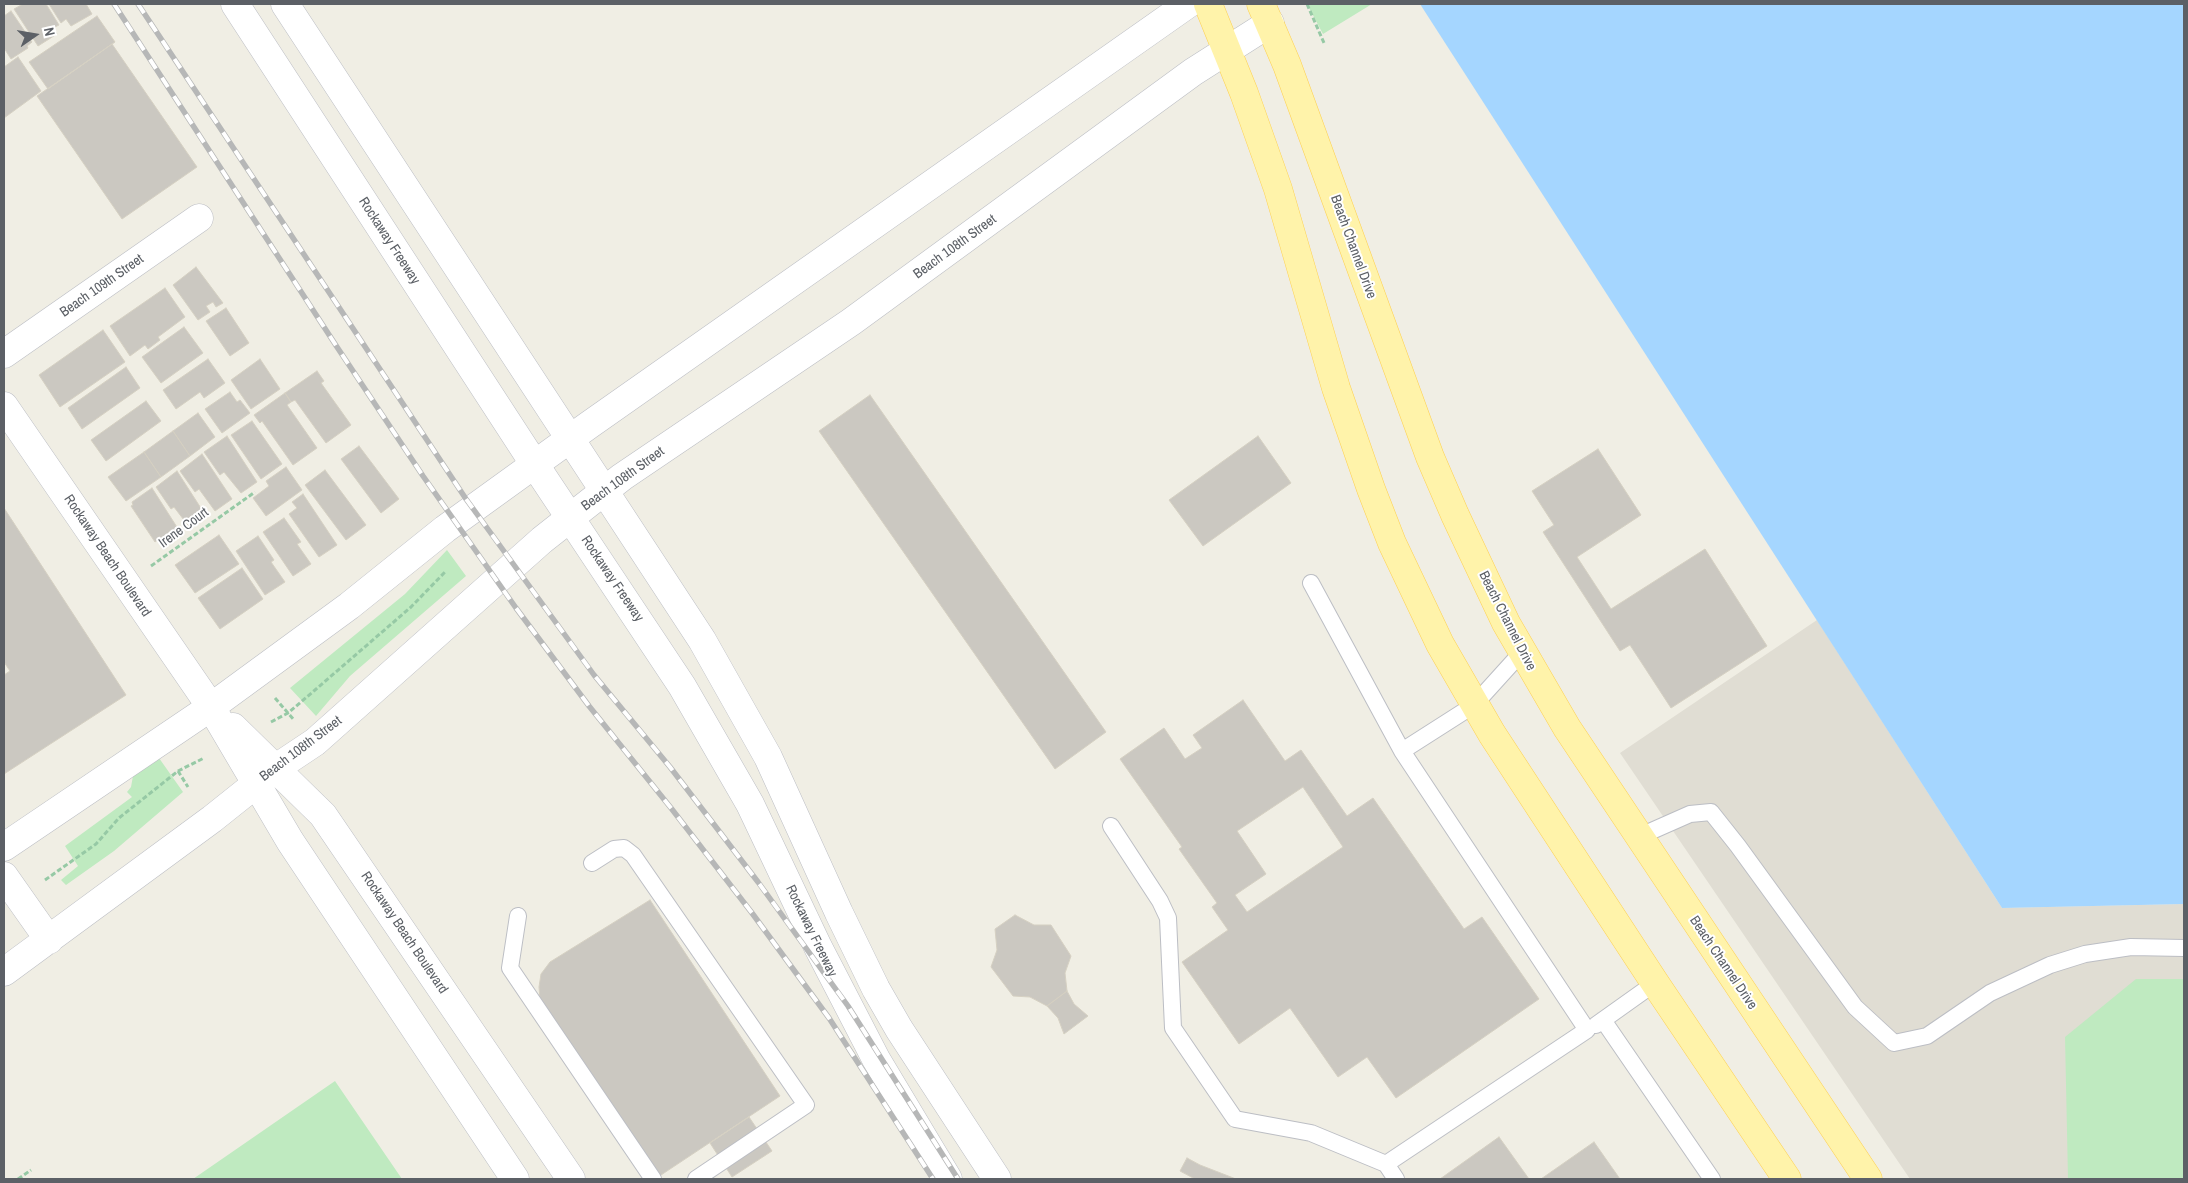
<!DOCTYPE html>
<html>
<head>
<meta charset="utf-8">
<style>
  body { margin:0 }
  #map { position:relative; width:2188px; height:1183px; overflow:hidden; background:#f0eee4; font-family:"Archivo Narrow",sans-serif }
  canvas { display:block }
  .frame { position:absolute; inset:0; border:5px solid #5c6066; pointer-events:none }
  .north { position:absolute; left:10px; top:10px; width:50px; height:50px; -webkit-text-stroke:4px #fff; paint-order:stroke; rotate:77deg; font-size:14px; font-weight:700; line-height:20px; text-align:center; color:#5c6066 }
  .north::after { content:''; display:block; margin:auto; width:18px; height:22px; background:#5c6066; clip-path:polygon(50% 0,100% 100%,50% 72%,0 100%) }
</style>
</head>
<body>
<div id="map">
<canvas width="2188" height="1183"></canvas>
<div class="frame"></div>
<div class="north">N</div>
</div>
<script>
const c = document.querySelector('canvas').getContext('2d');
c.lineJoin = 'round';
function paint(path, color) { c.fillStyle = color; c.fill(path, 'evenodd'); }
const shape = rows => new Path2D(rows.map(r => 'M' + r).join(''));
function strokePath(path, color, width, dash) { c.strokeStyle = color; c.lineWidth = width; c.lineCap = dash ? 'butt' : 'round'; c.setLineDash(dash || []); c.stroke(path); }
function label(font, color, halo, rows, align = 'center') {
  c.font = font + ' "Archivo Narrow",sans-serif'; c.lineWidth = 4; c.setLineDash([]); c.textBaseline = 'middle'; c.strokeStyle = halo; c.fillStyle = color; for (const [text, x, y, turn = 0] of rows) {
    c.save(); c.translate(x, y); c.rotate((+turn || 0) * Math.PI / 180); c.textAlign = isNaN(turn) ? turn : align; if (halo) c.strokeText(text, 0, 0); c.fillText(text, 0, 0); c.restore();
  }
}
paint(shape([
  [1817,620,2002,908,2184,904,2184,1179,1910,1179,1620,753]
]), '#e0ddd3');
paint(shape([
  [1307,4,1372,4,1323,34],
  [447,550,466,576,350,676,316,716,290,688,405,594],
  [159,758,183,792,114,851,66,885,61,880,78,866,65,846,132,797,127,792,131,787,133,776],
  [2136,979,2184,979,2184,1179,2068,1179,2065,1037],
  [335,1081,402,1179,193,1179]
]), '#bfeac0');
paint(shape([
  [1420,4,2184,4,2184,904,2002,908]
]), '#a5d6ff');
const building = shape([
  [23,4,46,4,59,25,53,28,57,34,38,46,14,9,23,4],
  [49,4,86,4,92,14,71,26,66,19,61,23,49,4],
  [11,11,32,42,27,46,28,48,11,59,4,48,4,16,11,11],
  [97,16,115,42,48,89,29,62,97,16],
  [112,44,197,167,122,219,37,96,112,44],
  [18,57,41,91,4,118,4,67,18,57],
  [196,267,223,303,216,307,213,302,206,306,210,312,198,320,173,285,196,267],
  [165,288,185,317,158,337,160,340,148,349,145,345,130,356,110,326,165,288],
  [226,308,249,343,230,356,206,321,226,308],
  [184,327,203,353,161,383,142,357,184,327],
  [103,330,125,362,60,407,39,375,103,330],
  [208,359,225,383,204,398,200,392,176,409,163,390,208,359],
  [260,359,280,389,251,409,231,380,260,359],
  [126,367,140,388,82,429,68,408,126,367],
  [317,371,324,381,321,383,351,425,326,443,295,400,291,402,285,393,317,371],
  [230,392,237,402,240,400,250,413,222,433,205,409,230,392],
  [285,393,291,402,287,405,317,448,293,465,262,421,260,423,254,415,285,393],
  [870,395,1106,732,1055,769,819,431,870,395],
  [146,401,161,421,106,461,91,440,146,401],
  [198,413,215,437,190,456,173,431,198,413],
  [252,421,282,464,261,479,231,435,252,421],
  [173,431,190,456,161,477,144,452,173,431],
  [227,436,257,482,241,493,224,472,220,475,204,452,227,436],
  [1258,436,1291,483,1203,546,1169,500,1258,436],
  [359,446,399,499,381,513,341,459,359,446],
  [1598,449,1641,515,1577,557,1611,609,1705,549,1767,646,1671,708,1630,645,1620,651,1543,532,1554,525,1532,491,1598,449],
  [144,452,161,477,126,501,108,477,144,452],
  [202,454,232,499,215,511,199,489,195,492,180,471,202,454],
  [286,467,302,490,266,516,253,498,269,486,266,481,286,467],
  [325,470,366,525,346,540,305,485,325,470],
  [177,471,206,516,190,528,174,507,171,509,156,487,177,471],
  [152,488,182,535,165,546,160,538,155,542,131,506,133,505,132,502,152,488],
  [303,494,337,545,319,557,289,514,297,508,292,502,303,494],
  [4,508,126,695,4,774,4,675,10,671,4,662,4,508],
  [284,518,301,542,297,544,311,564,293,576,263,532,284,518],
  [219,535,239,564,195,593,175,565,219,535],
  [258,536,274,560,271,562,285,582,265,595,236,551,258,536],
  [242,568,263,599,220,629,198,598,242,568],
  [1243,700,1285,761,1301,750,1347,816,1373,798,1464,929,1482,917,1539,999,1396,1098,1367,1057,1338,1077,1290,1008,1239,1044,1182,962,1228,930,1212,907,1217,903,1179,849,1182,847,1120,759,1164,728,1185,759,1202,748,1193,735,1243,700],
  [1303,787,1343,847,1247,912,1235,895,1266,874,1237,831,1303,787],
  [650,900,780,1096,658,1177,540,1000,539,987,541,974,550,962,650,900],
  [1015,915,1034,925,1051,925,1071,956,1065,973,1067,991,1047,1006,1030,997,1013,996,991,967,997,950,995,929,1015,915],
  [1067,991,1074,1004,1088,1016,1064,1034,1058,1018,1047,1006,1067,991],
  [749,1117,772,1151,732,1177,710,1143,749,1117],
  [1499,1137,1529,1179,1440,1179,1499,1137],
  [1594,1142,1620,1179,1541,1179,1594,1142],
  [1187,1158,1200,1165,1236,1179,1195,1179,1180,1171,1187,1158]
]);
paint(building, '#cbc8c1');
strokePath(building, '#d5d0c2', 1);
const service = shape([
  [1311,583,1402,751,1587,1030,1386,1164,1396,1179],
  [1402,751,1474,705,1522,652],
  [1111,826,1160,901,1168,918,1173,1028,1235,1119,1311,1133,1386,1164],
  [1638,837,1690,814,1711,812,1738,846,1855,1007,1894,1043,1927,1036,1990,993,2050,965,2085,954,2131,947,2184,948],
  [592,863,614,849,624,848,633,855,806,1105,696,1179],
  [518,916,510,968,653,1179],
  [1603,1020,1712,1179],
  [1596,1025,1655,983]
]);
const minor = shape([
  [4,354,199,218],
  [4,847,211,707,349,606,445,529,589,425,1188,4],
  [4,876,49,940],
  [4,972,212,819,276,768,315,742,542,540,622,477,851,322,1193,72,1270,23]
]);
const tertiary = shape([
  [235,4,535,465,682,686,750,804,818,947,876,1059,948,1179],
  [285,4,702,640,768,757,839,913,876,989,899,1029,997,1179],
  [4,406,211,707,290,841,515,1179],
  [233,727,323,815,571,1179]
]);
const primary = shape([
  [1208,4,1244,93,1278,189,1336,388,1371,489,1392,543,1440,644,1492,734,1655,983,1787,1179],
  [1261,4,1287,65,1430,457,1455,515,1506,623,1567,728,1868,1179]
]);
strokePath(service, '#bcbec4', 18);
strokePath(minor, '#bcbec4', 29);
strokePath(tertiary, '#bcbec4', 29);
strokePath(primary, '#fed050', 29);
strokePath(shape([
  [1307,4,1324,43],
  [151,566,255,492],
  [275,698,294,720],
  [271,722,288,713,315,690,411,607,446,571],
  [178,771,188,787],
  [45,880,96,844,119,818,178,771,204,758],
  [18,1179,31,1170]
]), '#96c9a5', 3, [5, 2.5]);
strokePath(service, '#fff', 16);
strokePath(minor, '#fff', 28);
strokePath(tertiary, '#fff', 28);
strokePath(primary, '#fff3aa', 28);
const rail = shape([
  [114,4,337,347,423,476,516,608,589,706,671,808,752,913,829,1018,933,1179],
  [138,4,466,499,594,675,670,767,758,882,848,1006,958,1179]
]);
strokePath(rail, '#b6b7b7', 5.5);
strokePath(rail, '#fff', 4, [11]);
label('14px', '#5c6066', '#fff', [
  ["Rockaway Freeway",389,241,57],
  ["Beach 108th Street",955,247,-36],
  ["Beach Channel Drive",1353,247,70],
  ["Beach 109th Street",102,286,-35],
  ["Beach 108th Street",623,479,-36],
  ["Irene Court",184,528,-36],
  ["Rockaway Beach Boulevard",107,556,56],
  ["Rockaway Freeway",612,579,56],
  ["Beach Channel Drive",1507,621,63],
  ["Beach 108th Street",301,749,-37],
  ["Rockaway Freeway",811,931,64],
  ["Rockaway Beach Boulevard",404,933,56],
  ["Beach Channel Drive",1723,963,56]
]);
</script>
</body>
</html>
